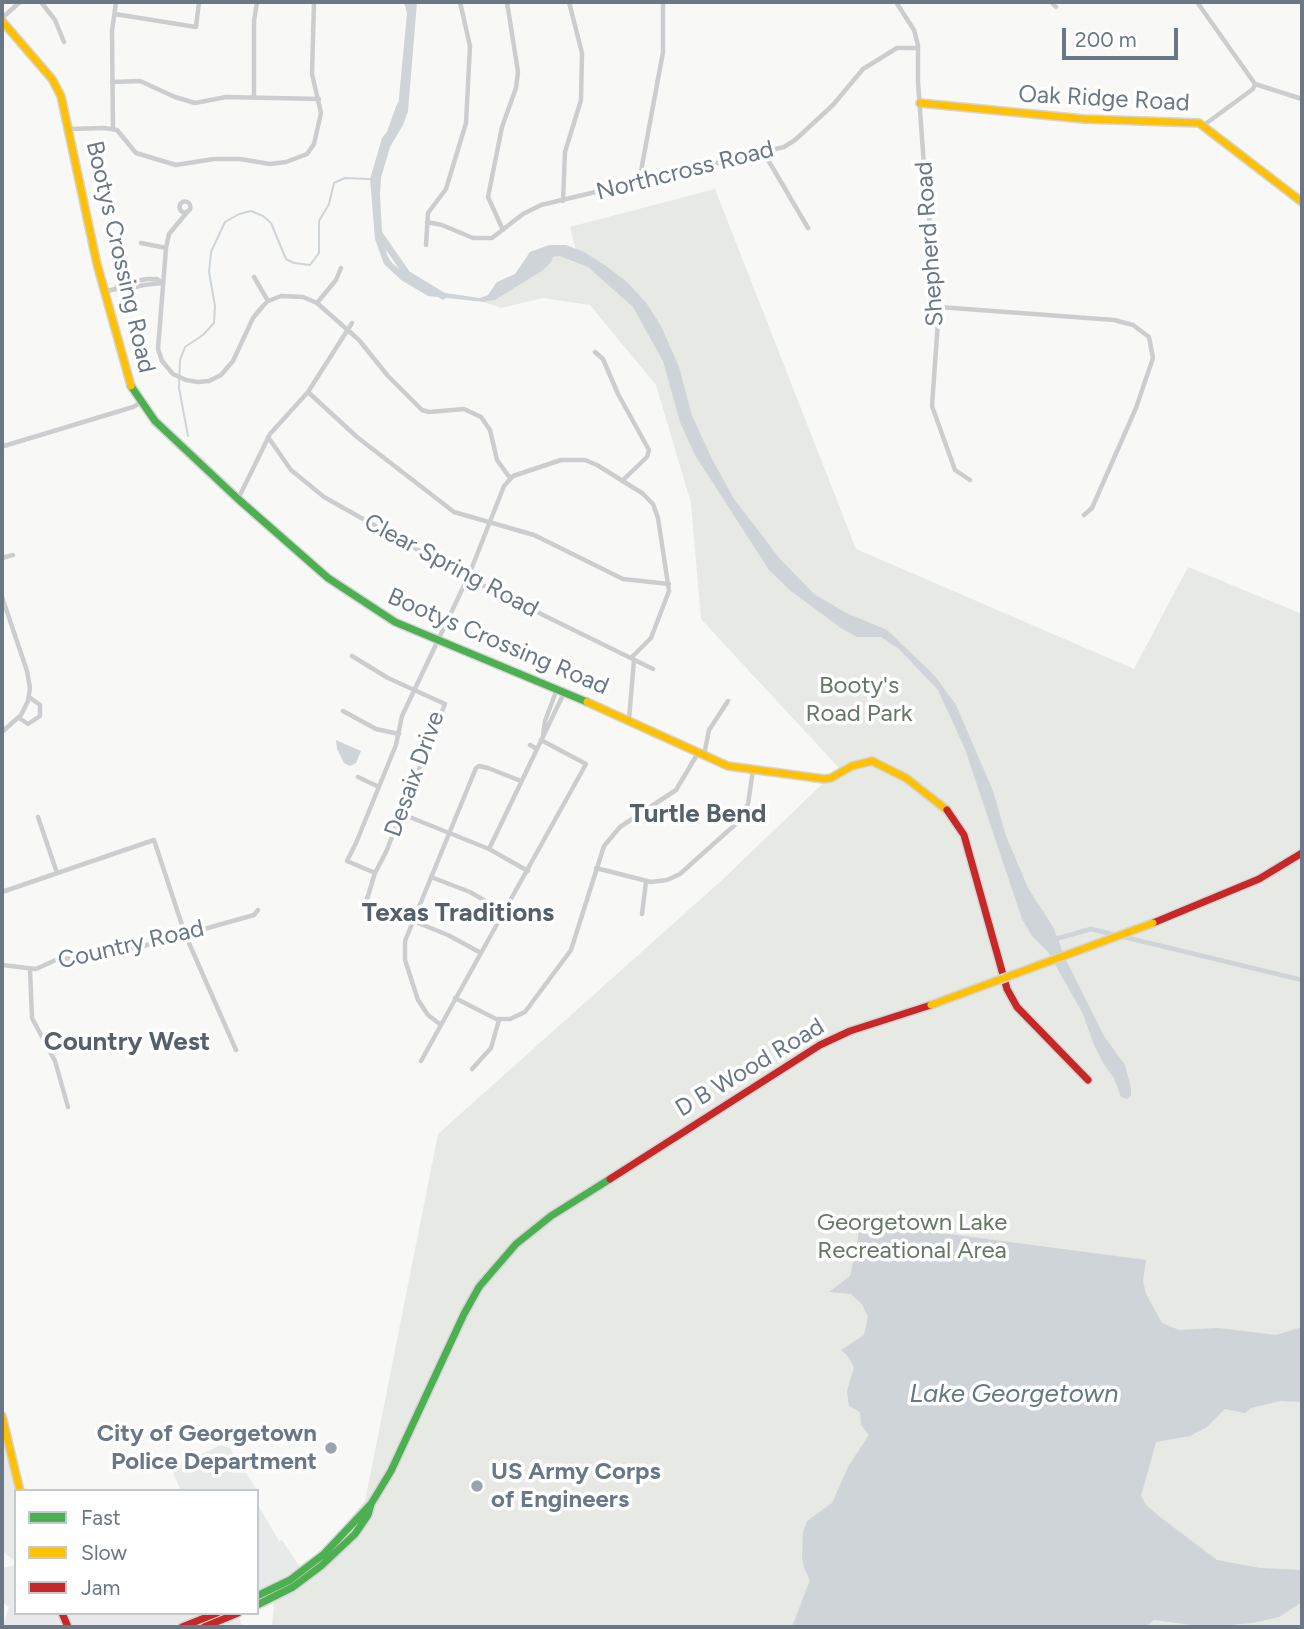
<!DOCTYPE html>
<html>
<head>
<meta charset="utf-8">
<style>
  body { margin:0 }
  #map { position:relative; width:1304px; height:1629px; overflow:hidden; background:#f8f8f7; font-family:Figtree,sans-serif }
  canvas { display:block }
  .frame { position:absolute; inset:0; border:4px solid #697786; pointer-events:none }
  .legend { position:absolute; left:14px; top:1489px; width:245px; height:126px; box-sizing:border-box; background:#fff; border:2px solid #c3c9cf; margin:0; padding:9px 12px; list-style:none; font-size:21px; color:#697786 }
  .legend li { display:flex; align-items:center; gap:14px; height:35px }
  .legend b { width:35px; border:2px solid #c3c9cf }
  .scale { position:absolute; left:1062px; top:28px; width:116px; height:32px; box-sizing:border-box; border:4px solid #697786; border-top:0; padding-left:9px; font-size:21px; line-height:24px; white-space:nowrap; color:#697786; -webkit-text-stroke:5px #fff; paint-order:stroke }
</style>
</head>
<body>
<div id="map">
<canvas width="1304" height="1629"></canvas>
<div class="frame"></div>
<ul class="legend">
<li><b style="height:9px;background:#4caf50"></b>Fast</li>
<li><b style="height:9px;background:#ffc107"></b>Slow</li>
<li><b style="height:9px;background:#c62828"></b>Jam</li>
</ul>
<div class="scale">200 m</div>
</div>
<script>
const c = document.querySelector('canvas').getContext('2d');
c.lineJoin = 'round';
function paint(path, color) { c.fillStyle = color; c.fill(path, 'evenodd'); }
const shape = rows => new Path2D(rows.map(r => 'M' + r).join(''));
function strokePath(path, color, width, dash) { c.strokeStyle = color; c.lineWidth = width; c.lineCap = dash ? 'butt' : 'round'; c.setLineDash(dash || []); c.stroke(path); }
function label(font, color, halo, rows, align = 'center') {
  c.font = font + ' Figtree,sans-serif'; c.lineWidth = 7; c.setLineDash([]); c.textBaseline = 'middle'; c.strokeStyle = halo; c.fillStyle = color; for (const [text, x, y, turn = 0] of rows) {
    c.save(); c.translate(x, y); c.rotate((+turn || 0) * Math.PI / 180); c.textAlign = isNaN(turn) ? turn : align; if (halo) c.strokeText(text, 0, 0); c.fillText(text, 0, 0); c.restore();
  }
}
paint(shape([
  [7,1443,21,1491,16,1491,16,1562,2,1551,4,1547,2,1539,2,1444],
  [221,1445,230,1448,257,1490,257,1491,181,1491,171,1468],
  [257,1503,279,1541,282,1540,301,1569,273,1586,257,1593],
  [16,1565,16,1613,237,1613,243,1627,2,1627,9,1607,2,1603,3,1568]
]), '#e8e9e9');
paint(shape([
  [715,189,856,549,1134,669,1188,567,1302,614,1302,1627,272,1627,274,1603,257,1610,257,1593,294,1573,324,1550,365,1501,438,1134,721,881,839,768,701,619,691,503,656,385,590,305,543,298,501,308,484,302,495,300,542,271,553,257,560,256,579,262,570,227]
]), '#e6e9e4');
paint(shape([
  [404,2,417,2,408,111,403,125,390,147,381,178,380,194,382,232,387,255,392,263,414,281,431,291,480,298,488,295,497,282,515,274,530,252,549,245,566,245,584,252,606,266,627,282,647,304,661,326,679,367,692,416,712,459,734,499,780,559,814,594,846,613,887,630,935,676,956,705,993,791,1006,836,1028,888,1053,927,1066,960,1104,1036,1125,1065,1131,1088,1131,1096,1127,1099,1121,1097,1114,1078,1103,1063,1094,1045,1083,1014,1048,952,1032,936,1022,919,965,749,938,690,899,649,881,637,857,637,841,628,791,591,769,570,695,455,680,422,663,361,633,307,588,267,560,256,553,257,551,262,542,271,495,300,484,302,428,296,401,280,384,264,375,239,370,179,382,138,397,119,407,13],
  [336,740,361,751,356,763,350,766,344,763,337,749],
  [858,1222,1146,1260,1143,1281,1146,1294,1162,1323,1179,1330,1218,1328,1276,1335,1302,1327,1302,1339,1300,1341,1302,1349,1302,1402,1280,1401,1251,1408,1245,1413,1225,1409,1207,1427,1190,1436,1156,1442,1141,1496,1147,1506,1160,1517,1217,1560,1260,1568,1302,1570,1302,1602,1279,1617,1252,1623,1207,1627,1154,1620,1145,1627,792,1627,810,1580,805,1570,802,1558,803,1533,807,1521,832,1503,849,1465,869,1435,861,1425,860,1412,849,1406,847,1391,854,1367,847,1355,841,1350,864,1335,868,1317,862,1304,851,1294,829,1292,850,1276,858,1240]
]), '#ced4d8');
strokePath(shape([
  [188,436,179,388,180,360,185,347,203,335,214,323,215,306,209,272,211,252,225,222,239,214,251,211,263,216,271,223,286,259,294,263,310,265,319,253,319,221,329,204,334,183,345,178,369,179]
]), '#ced4d8', 2);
strokePath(shape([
  [1052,940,1091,929,1302,980]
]), '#ced4d8', 4.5);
strokePath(shape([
  [391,131,400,106],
  [378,232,407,274,443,296]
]), '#ced4d8', 7);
const fast = shape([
  [131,386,155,421,238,499,328,578,395,622,587,702],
  [257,1596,290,1580,324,1554,371,1504],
  [257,1605,293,1587,321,1566,355,1534,368,1515,371,1504,391,1471,464,1314,479,1287,516,1244,551,1216,610,1179]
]);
const slow = shape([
  [2,21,52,79,61,96,97,264,131,386],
  [920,103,1084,119,1199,123,1302,202],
  [587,702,728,766,824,779,831,778,852,766,872,761,906,778,947,810],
  [2,1416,20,1491]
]);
const jam = shape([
  [947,810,964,835,1007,989,1017,1007,1088,1080],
  [1153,923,1259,879,1302,853],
  [610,1179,820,1045,850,1031,931,1005],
  [62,1613,68,1627],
  [182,1627,217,1613],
  [204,1627,238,1613]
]);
strokePath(fast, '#d4d5d6', 10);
strokePath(slow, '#d4d5d6', 10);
strokePath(jam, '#d4d5d6', 10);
strokePath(shape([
  [41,2,55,20,64,42],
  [896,2,914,30,918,45,918,82,925,180,939,307,932,406,955,470,970,480],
  [1051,2,1056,7],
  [1197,2,1255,84,1302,99],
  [115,14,196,27,199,2],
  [2,18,20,2],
  [112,82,140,81,175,97,195,103,226,97,319,99],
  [254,97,254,21,257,2],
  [1204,125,1253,89,1255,84],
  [70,129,104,128,117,130,136,153,176,165,214,159,240,159,270,164,286,162,307,154,314,144,321,113,312,74,314,2],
  [113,129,112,31,116,2],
  [764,153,808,228],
  [639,182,663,52,663,2],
  [563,201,565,152,581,100,582,53,569,2],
  '179.5 207a5.5 5.5 0 1 1 11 0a5.5 5.5 0 1 1-11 0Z',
  [188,211,169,234,166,248,158,349,162,361,173,374,186,380,198,382,209,381,221,375,233,361,253,318,263,306,268,301,281,296,303,297,317,303,359,340,388,376,422,410,429,412,464,409,481,417,490,430,497,460,510,478],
  [427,222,442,225,473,238,492,238,523,214,541,205,784,147,795,140,833,105,863,69,897,48,918,48],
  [503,230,488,197,502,127,516,88,518,72,507,2],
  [141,243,166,248],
  [426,245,428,213,446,189,466,123,470,46,460,2],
  [254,277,268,301],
  [116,289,121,290,144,285,162,283],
  [104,292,115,289,120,284,147,279,157,279,163,283],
  [317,303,336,280,341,268],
  [939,307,1114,320,1133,325,1149,337,1153,358,1136,408,1092,508,1084,515],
  [595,352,603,359,618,394,649,450,647,457,622,481],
  [308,392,357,437,454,512,534,535,623,579,669,584],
  [268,437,291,470,324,497,468,578,653,669],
  [4,446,133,407,140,403],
  [238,499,270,434,308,392,352,323],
  [2,558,13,555],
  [2,597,27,671,30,688,28,701,21,715,2,732],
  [352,656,388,678,445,704,386,852,375,873,367,899],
  [343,711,376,729,399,734],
  [19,718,28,724,40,716,40,705,29,697],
  [629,719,634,660],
  [543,735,545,721,557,689],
  [530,745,537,749],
  [704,755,709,730,728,701],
  [358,777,379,787],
  [402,814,489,849,528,871],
  [38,817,57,873],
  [489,849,564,693],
  [596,868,651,882,667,880,680,874,738,822,748,804,753,770],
  [375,873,347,861,356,843,396,745,402,716,469,575,504,486,513,476,561,460,585,460,597,465,642,493,653,504,658,518,669,591,651,638,631,658],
  [431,877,470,892,504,912],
  [2,892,154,840,185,934,236,1050],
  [642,914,646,882],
  [413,921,448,935,481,953],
  [2,965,36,969,58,959,79,958,104,951,140,947,254,915,258,910],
  [30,969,32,1018,55,1061,68,1107],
  [455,998,496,1019,510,1019,525,1012,571,950,604,846,620,827,676,790,698,753],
  [441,1025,428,1015,418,1000,405,960,405,941,476,768,479,766,488,768,521,781],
  [421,1061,586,764,541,740],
  [472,1069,491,1048,499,1020]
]), '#cccdce', 4.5);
strokePath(fast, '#4caf50', 7);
strokePath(slow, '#ffc107', 7);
strokePath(jam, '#c62828', 7);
const slowBridge = shape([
  [931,1005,1153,923]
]);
strokePath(slowBridge, '#d4d5d6', 10, []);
strokePath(slowBridge, '#ffc107', 7);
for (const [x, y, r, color] of [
  [331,1448,7,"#9ba4ae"],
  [477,1486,7,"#9ba4ae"]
]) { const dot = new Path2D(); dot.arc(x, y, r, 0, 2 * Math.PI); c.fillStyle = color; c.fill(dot); strokePath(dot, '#fff', 2.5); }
label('24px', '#697786', '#fff', [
  ["Oak Ridge Road",1104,99,3],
  ["Northcross Road",685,171,-14],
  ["Shepherd Road",930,244,-94],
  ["Bootys Crossing Road",120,257,77],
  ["Clear Spring Road",451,566,28],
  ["Bootys Crossing Road",498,642,23],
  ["Desaix Drive",415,774,-70],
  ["Country Road",131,945,-13],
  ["D B Wood Road",750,1068,-31]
]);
label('24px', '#667864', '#fff', [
  ["Booty's",859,686],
  ["Road Park",859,714],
  ["Georgetown Lake",912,1223],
  ["Recreational Area",912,1251]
]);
label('bold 24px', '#697786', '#fff', [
  ["City of Georgetown",317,1434],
  ["Police Department",317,1462],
  ["US Army Corps",491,1472,"left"],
  ["of Engineers",491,1500,"left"]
], 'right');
label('bold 26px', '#56606b', '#fff', [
  ["Turtle Bend",698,814],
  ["Texas Traditions",458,913],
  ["Country West",127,1042]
]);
label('italic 26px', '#657781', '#fff', [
  ["Lake Georgetown",1014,1394]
]);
</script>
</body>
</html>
